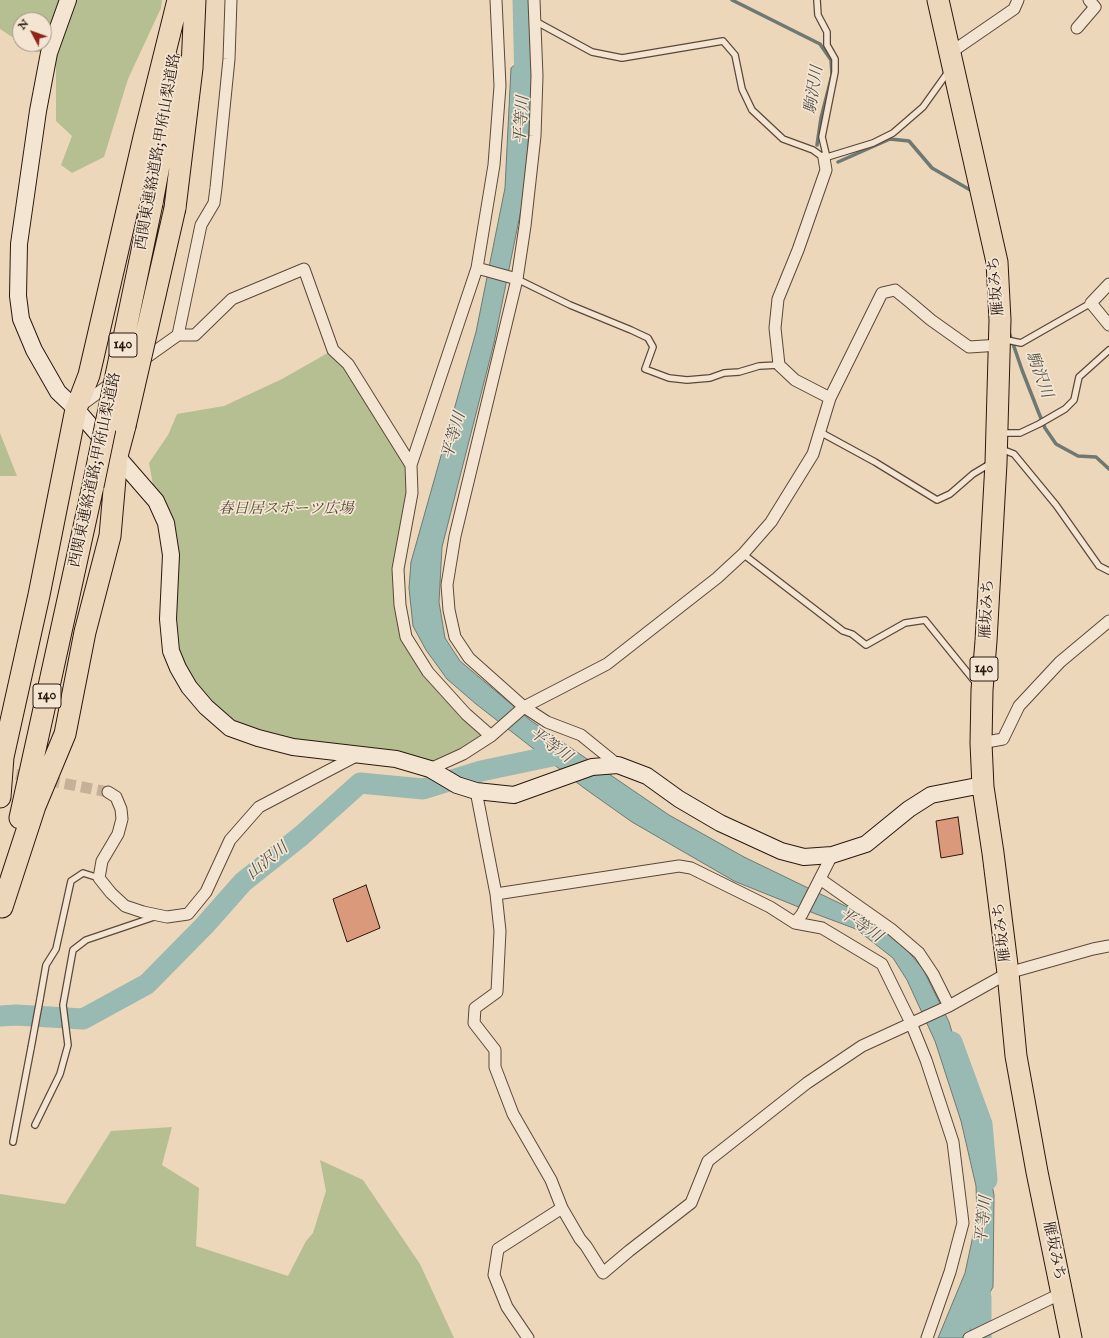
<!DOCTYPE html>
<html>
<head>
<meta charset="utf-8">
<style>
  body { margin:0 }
  #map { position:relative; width:1109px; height:1338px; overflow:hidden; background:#edd7ba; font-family:"IM FELL English",serif }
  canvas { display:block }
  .north { position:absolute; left:12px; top:12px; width:40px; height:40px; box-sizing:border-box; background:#f3e5d2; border:1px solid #a39384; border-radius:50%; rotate:311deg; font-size:11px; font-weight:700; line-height:16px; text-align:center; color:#2a1810 }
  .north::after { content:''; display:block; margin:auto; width:14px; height:18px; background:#8f2418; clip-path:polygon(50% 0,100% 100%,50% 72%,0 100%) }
</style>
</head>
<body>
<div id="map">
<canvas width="1109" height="1338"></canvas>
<div class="north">N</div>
</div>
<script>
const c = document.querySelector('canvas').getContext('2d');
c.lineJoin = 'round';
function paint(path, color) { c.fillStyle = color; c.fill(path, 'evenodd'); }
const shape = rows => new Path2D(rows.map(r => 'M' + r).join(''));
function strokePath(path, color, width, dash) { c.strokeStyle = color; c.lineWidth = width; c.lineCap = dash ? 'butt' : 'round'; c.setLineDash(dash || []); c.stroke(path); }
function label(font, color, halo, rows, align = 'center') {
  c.font = font + ' "IM FELL English","Noto Serif JP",serif'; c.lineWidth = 3.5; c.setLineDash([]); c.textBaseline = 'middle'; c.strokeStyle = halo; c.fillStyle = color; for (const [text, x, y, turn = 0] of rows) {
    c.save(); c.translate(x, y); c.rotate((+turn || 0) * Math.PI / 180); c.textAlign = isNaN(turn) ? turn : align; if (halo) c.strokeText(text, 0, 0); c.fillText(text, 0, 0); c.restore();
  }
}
paint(shape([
  [0,0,162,0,161,8,128,79,104,157,72,173,61,165,72,136,56,121,56,53,36,52,24,44,44,44,44,20,20,20,20,42,0,29],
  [333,350,411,465,398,569,406,637,428,672,491,736,430,769,230,728,178,668,171,555,156,501,149,463,168,435,177,414,224,406,282,379],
  [0,433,17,476,0,476],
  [172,1127,162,1165,199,1188,196,1246,288,1276,306,1241,313,1233,326,1191,320,1160,363,1180,420,1264,454,1338,0,1338,0,1194,65,1204,111,1131]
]), '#b6bf91');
const water = shape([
  [534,50,525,190,494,343,442,547,439,602,445,638,460,661,530,720,669,815,744,857,868,917,902,944,923,969,949,1022,979,1122,994,1195,993,1287,974,1321,967,1338,938,1338,965,1273,977,1217,976,1186,961,1121,935,1041,907,980,893,958,856,929,816,914,734,881,632,822,584,788,476,704,447,679,426,650,413,626,409,588,411,562,476,332,505,188,511,68,534,50]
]);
paint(water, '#99b9b3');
strokePath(water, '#6d7972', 1);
strokePath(shape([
  [732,0,820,44,831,60,832,75,821,118,817,145],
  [838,162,890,139,909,141,932,168,972,191],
  [1009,332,1022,370,1038,411,1045,428,1056,444,1078,456,1096,457,1109,469]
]), '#6d7972', 3.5);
strokePath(shape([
  [523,0,525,85],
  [0,1016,16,1015,83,1019,147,984,205,925,243,882,301,836,360,783,423,789,481,771,562,754],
  [952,1042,982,1124,987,1180],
  [978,1280,981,1298,981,1338]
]), '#99b9b3', 21);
const building = shape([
  [958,817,963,854,941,858,936,821,958,817],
  [366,885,380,928,347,942,333,899,366,885]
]);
paint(building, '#db997b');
strokePath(building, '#2a1810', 1);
strokePath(shape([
  [0,771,108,792]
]), '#c6b198', 11, [11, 5.5]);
const lane = shape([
  [817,0,818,15,827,32,827,45,835,59,835,72,822,137,826,154,824,158],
  [535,21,592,52,622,58,723,41,735,55,742,89,752,110,783,139,813,150,824,158],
  [824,158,873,143,893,133,923,107,948,72],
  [517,279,570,305,631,330,648,338,653,347,645,369,669,378,687,380,710,378,724,373,739,372,759,366,779,365],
  [1005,341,1007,340,1021,343,1091,303],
  [820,432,875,462,937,500,950,494,973,474,988,465,991,464],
  [1001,433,1020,433,1039,424,1065,409,1074,400,1079,377,1109,350],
  [1001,449,1014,454,1056,505,1099,566,1109,571],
  [743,554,843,631,852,634,866,645,905,623,925,620,976,683],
  [40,999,46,965,56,949,71,881,83,873,99,878],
  [35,1125,60,1074,68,1045,63,1005,73,950,86,940,154,917],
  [13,1142,31,1048]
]);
const street = shape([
  [534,0,537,76,535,136,525,226,517,279,455,536,447,585,449,610,455,637,469,658,524,707,547,722,581,735,618,765],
  [1077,28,1095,7,1089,0],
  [950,53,1014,9,1018,0],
  [824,158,826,170,798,250,778,299,775,328,779,365,795,380,830,398],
  [477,268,517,279],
  [1109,284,1091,303,1109,325],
  [178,335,201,225,214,203,216,188,229,59,231,0],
  [140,362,178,335,195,335,232,299,304,269,333,350,348,364,411,465,412,493,398,569,400,605,406,637,428,672,466,714,491,736],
  [80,406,113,382],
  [411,465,477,268,494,165,500,86,496,0],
  [981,743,1003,739,1019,706,1060,662,1109,621],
  [430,769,463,754,491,736,524,707,607,664,717,578,743,554,771,522,813,454,830,398,882,293,895,290,911,303,931,320,969,347,1000,345],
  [476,791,496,894,500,931,497,992,475,1008,474,1023,495,1050,495,1067,513,1114,551,1180,562,1208,580,1239,586,1246,603,1273,629,1251,691,1203,708,1161,807,1083,862,1046,949,1006,1008,973,1093,949,1109,946],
  [108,792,116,797,121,809,122,819,118,834,102,861,99,878,111,893,125,906,143,912,167,917,188,914,206,892,230,840,259,807,358,755],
  [820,879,891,929,919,953,933,974,949,1006],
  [496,894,679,866,691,868,770,907,795,923,822,928,882,964,911,1023,926,1060,953,1142,963,1223,950,1272,927,1338],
  [795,923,802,914,832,855],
  [528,1338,507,1307,494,1275,498,1249,562,1208],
  [969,1338,1062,1293]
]);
const secondary = shape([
  [68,0,49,53,38,111,19,244,18,296,21,319,34,350,58,392,76,409,156,501,166,523,171,555,168,619,171,651,178,668,189,687,206,707,230,728,258,738,293,747,396,759,430,769,457,785,476,791,514,795,592,767,618,765,647,776,679,799,720,823,781,851,804,857,832,855,866,844,909,809,931,795,972,787,983,787]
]);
const highway = shape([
  [938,0,997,262,1000,320,996,463,986,641,982,690,981,743,983,787,993,853,1008,973,1016,1056,1037,1172,1071,1338],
  [152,203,163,144,174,65],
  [175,208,192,68,195,0],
  [0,797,3,757,39,595,76,409,89,375,144,137,178,0],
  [20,818,93,486],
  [2,907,35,806,65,734,85,632,110,536,117,456,125,426]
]);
strokePath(lane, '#5b483a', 8);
strokePath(street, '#5b483a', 13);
strokePath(secondary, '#2a1810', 18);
strokePath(highway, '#2a1810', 23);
strokePath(lane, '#f3e5d2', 5.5);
strokePath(street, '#f3e5d2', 11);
strokePath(secondary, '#f3e5d2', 16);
strokePath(highway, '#edd7ba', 21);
const laneBridge = shape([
  [31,1048,40,999]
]);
const highwayBridge = shape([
  [125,426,175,208],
  [93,486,152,203]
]);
strokePath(laneBridge, '#5b483a', 8, []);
strokePath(highwayBridge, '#2a1810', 23, []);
strokePath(laneBridge, '#f3e5d2', 5.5);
strokePath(highwayBridge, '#edd7ba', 21);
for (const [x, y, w] of [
  [123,345,28],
  [984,669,28],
  [47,696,28]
]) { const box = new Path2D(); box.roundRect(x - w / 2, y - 12, w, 24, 3); c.fillStyle = '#f3e5d2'; c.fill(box); strokePath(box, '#2a1810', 1); }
label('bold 14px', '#2a1810', null, [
  ["140",123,345],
  ["140",984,669],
  ["140",47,696]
]);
label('15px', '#2a1810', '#f3e5d2', [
  ["西関東連絡道路;甲府山梨道路",159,152,-80],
  ["雁坂みち",997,286,-95],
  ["西関東連絡道路;甲府山梨道路",96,470,-78],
  ["雁坂みち",988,609,-87],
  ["雁坂みち",1003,932,-97],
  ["雁坂みち",1053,1251,78]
]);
label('italic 15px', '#544a37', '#f3e5d2', [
  ["春日居スポーツ広場",286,510]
]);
label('italic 16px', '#515049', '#f3e5d2', [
  ["駒沢川",815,90,-81],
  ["平等川",523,120,-86],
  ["駒沢川",1038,375,70],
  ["平等川",455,436,-74],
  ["平等川",550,746,36],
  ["山沢川",268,862,-39],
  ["平等川",860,926,35],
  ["平等川",985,1220,-84]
]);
</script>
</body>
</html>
